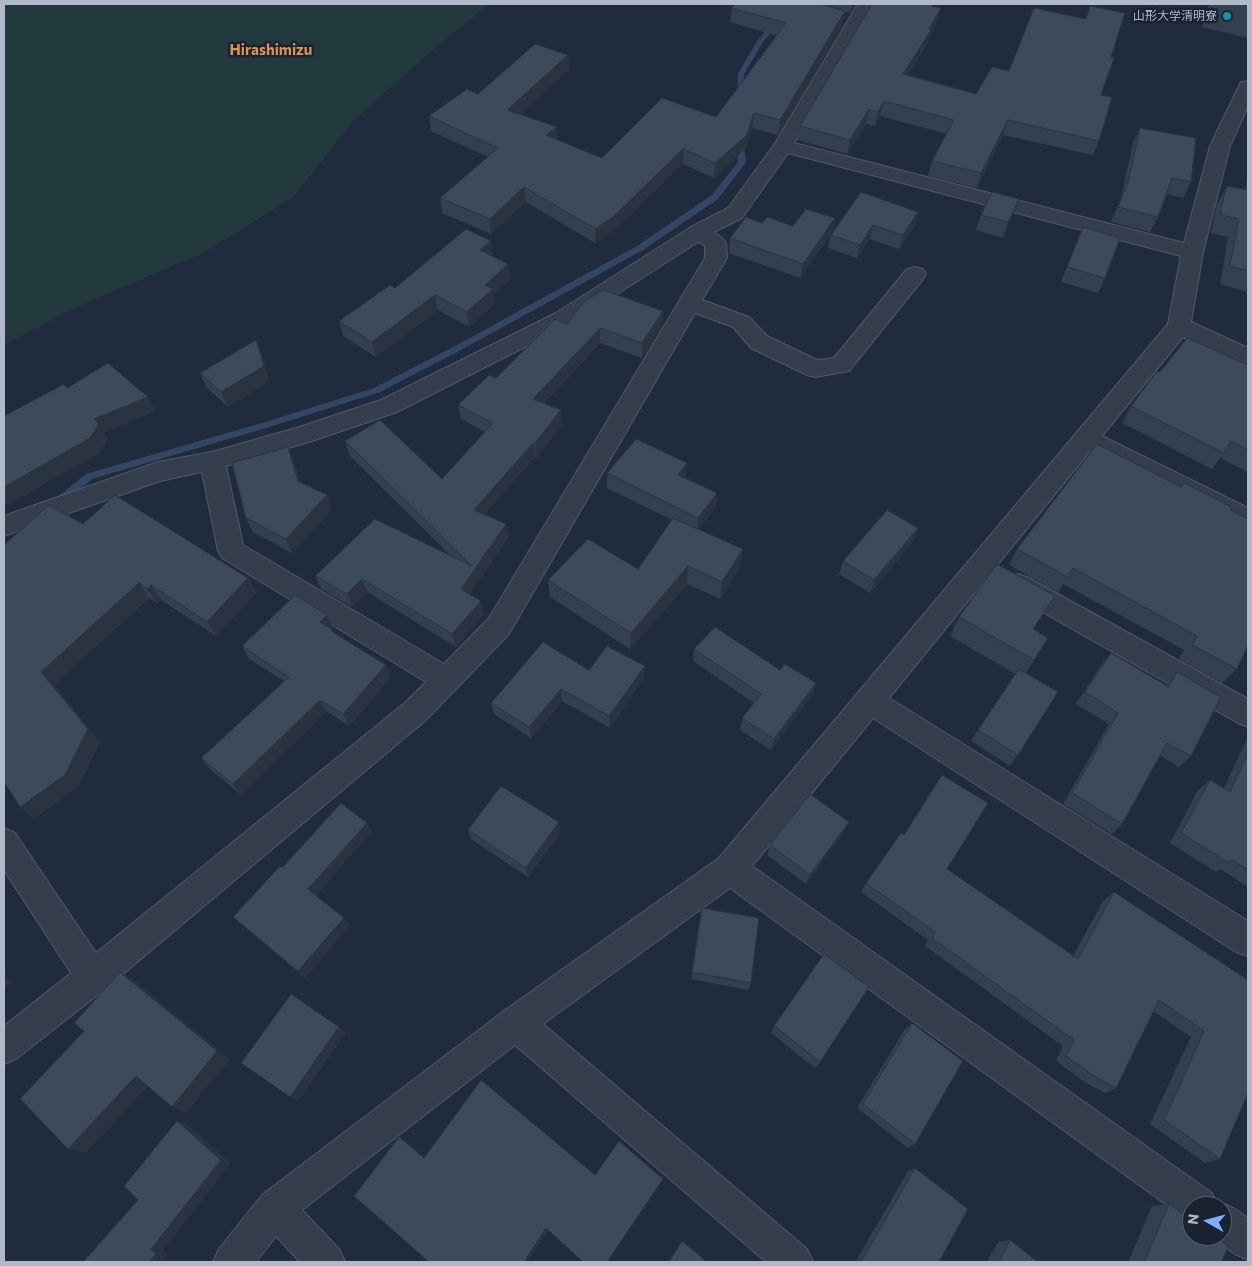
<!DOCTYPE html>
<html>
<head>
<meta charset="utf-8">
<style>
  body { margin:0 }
  #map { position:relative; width:1252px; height:1266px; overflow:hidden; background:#202c3d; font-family:Commissioner,sans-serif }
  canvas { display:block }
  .frame { position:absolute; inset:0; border:5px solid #b0b9c8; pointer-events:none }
  .north { position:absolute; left:1182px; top:1196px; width:50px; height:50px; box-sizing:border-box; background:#1a2331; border:1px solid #565f6d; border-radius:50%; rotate:277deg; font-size:14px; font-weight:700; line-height:20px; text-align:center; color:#b0b9c8 }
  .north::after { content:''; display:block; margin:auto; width:18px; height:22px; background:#7eadff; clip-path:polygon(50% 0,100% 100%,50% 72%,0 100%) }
</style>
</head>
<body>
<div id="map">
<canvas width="1252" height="1266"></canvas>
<div class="frame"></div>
<div class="north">N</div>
</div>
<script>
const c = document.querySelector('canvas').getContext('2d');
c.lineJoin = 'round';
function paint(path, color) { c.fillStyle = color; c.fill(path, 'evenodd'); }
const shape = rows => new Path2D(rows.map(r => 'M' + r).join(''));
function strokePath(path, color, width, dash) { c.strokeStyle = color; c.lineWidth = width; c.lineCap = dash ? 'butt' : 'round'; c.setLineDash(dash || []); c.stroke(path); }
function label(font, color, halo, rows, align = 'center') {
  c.font = font + ' Commissioner,"Noto Sans JP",sans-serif'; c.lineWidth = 5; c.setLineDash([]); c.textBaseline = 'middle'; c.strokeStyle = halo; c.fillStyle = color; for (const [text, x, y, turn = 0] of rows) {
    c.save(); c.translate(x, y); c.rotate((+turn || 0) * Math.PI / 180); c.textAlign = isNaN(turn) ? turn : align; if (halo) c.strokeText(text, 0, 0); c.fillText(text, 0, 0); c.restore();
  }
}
paint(shape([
  [4,4,489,4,430,52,354,120,293,197,203,253,74,308,4,345]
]), '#223a3e');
paint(shape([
  [774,22,779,23,763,42,744,74,742,98,737,99,738,74,757,41,774,22],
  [739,137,743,139,746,162,718,199,643,250,463,349,380,392,266,428,92,479,61,505,55,505,53,502,55,499,86,474,265,422,374,388,457,345,637,246,712,195,738,162,735,139,739,137]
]), '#334765');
const minor = shape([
  [858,4,875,4,794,143,1184,243,1210,146,1239,86,1241,82,1248,81,1248,106,1230,146,1203,252,1191,322,1248,348,1248,365,1183,337,1102,436,1248,508,1248,529,1239,526,1090,451,889,698,1248,921,1248,956,1236,952,873,718,752,866,1212,1193,1217,1205,1222,1203,1235,1209,1248,1218,1248,1260,1235,1254,1210,1236,1222,1236,1222,1206,1192,1206,1192,1222,1186,1219,730,888,543,1024,807,1249,813,1262,766,1262,515,1045,302,1210,339,1249,345,1262,300,1262,276,1236,256,1262,213,1262,219,1249,262,1195,504,1011,719,858,1168,324,1181,256,788,153,742,218,714,232,722,238,726,243,727,258,702,300,749,317,767,336,817,360,834,358,907,269,915,267,923,269,926,274,923,279,849,371,815,377,807,375,751,348,733,327,695,313,509,634,426,720,105,989,16,1059,4,1064,4,1026,71,973,4,870,4,828,15,833,96,953,406,702,426,682,222,558,218,551,202,472,160,481,4,536,4,516,158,462,212,452,296,428,381,400,556,313,691,227,728,208,774,145,858,4],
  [698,242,705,246,705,258,489,618,444,664,243,545,226,466,309,442,397,412,572,323,698,242],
  [1018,574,1027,577,1248,699,1248,727,1238,723,1009,593,1005,585,1009,577,1018,574]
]);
strokePath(minor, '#505967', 2);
paint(minor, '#343e4d');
paint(shape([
  [735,4,857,4,850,13,832,7,845,11,842,26,778,135,752,128,745,149,714,178,683,164,614,230,595,243,526,202,491,234,442,213,440,198,488,157,431,131,429,116,568,55,569,70,520,114,557,140,602,158,716,117,777,36,730,22,732,8],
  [1209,4,1248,4,1248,38,1202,27],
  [1090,6,1111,57,1101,95,1099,141,1093,155,1003,135,977,188,928,176,932,161,947,134,880,116,875,126,866,124,847,154,798,140,800,126,935,7,937,22,929,38,927,44,908,75,976,94,1086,19],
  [1140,128,1191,182,1183,198,1167,194,1158,217,1150,232,1111,222,1121,198,1133,143],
  [1248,173,1248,292,1220,284,1228,237,1211,233,1217,204,1227,186,1245,190],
  [918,212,915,225,899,249,870,239,857,258,828,248,831,235],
  [1013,214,1003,238,976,230,981,215],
  [762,223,793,226,832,233,800,278,729,253,730,238],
  [1083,227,1105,278,1098,293,1061,282],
  [493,257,508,264,510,279,493,294,495,304,469,327,438,310,376,357,343,336,339,321,395,288],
  [567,324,662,326,642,358,600,343,544,403,562,425,536,458,535,457,484,515,509,537,469,594,484,614,456,647,367,592,352,607,321,589,315,576,451,556,350,456,345,441,442,479,485,432,461,419,458,405,496,378],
  [256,340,262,355,269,381,228,407,207,388,200,373],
  [1248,365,1248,472,1220,458,1212,469,1122,423,1131,406,1160,372],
  [288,447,294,462,300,482,332,509,292,553,253,532,246,518],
  [687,463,686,478,717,493,716,507,699,529,740,567,720,599,687,584,630,649,550,597,548,580,638,569,672,520,607,488,607,473],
  [1181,487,1237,669,1222,683,1179,659,1184,650,1063,584,1058,592,1009,565,1017,549],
  [83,524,248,578,256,592,216,636,161,600,157,603,149,598,54,685,100,742,78,787,34,818,20,807],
  [918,528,913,542,870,593,839,574,843,561],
  [959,617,1034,629,1048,638,1026,673,1018,755,1010,766,971,741,1015,674,950,636],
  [332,627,331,629,333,630,335,633,386,665,391,677,349,726,326,711,241,795,210,769,201,758,284,681,249,659,242,646],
  [694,649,780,670,816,683,812,695,771,750,740,730,742,718,754,703,693,661],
  [1111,653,1166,685,1177,672,1191,756,1179,767,1160,756,1122,824,1112,834,1063,804,1109,724,1076,704,1101,665],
  [589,670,644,678,610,728,562,701,531,738,494,714,491,703],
  [1248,739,1248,887,1220,869,1216,872,1170,843,1198,790,1210,780,1224,788,1246,741],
  [367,823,372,831,316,895,350,925,305,978,233,917,282,868],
  [468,830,561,832,528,877,471,839],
  [844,832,806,884,767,855,770,845],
  [947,869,1073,956,1103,901,1114,892,1248,980,1220,1159,1205,1163,1150,1124,1191,1037,1153,1011,1116,1088,1105,1093,1086,1083,1056,1061,1063,1046,925,946,928,940,861,892,866,883],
  [702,908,751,983,748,990,691,979],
  [912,1023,915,1144,908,1148,857,1108,905,1029],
  [774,1026,820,1062,815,1068,771,1033],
  [915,1168,939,1262,857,1262,856,1261,908,1171],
  [1169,1204,1222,1262,1128,1262,1152,1206],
  [1010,1240,1038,1262,987,1262,998,1242]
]), '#34404f');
paint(shape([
  [852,4,857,4,850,13],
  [941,8,937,22,929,38,927,44,900,88,903,74],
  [845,11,842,26,778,135,780,120],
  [568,55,569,70,509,124,507,110],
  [884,101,880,116,875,126,878,112],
  [869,109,866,124,847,154,850,140],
  [754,113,752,128,745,149,714,178,715,163],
  [1008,120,1003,135,977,188,981,173],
  [557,127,558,142,546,135],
  [683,149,683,164,614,230,595,243,595,229],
  [524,187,526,202,491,234,490,219],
  [1019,199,1013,214,1003,238,1008,222],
  [918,212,915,225,899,249,903,235],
  [835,218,832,233,800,278,803,264],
  [873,225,870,239,857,258,860,245],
  [491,241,493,257,480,250],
  [508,264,510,279,493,294,495,304,469,327,467,312,485,285],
  [435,295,438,310,376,357,372,342],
  [663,311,662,326,642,358,642,343],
  [600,328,600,343,534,413,533,399],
  [256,340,262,355,269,381,228,407,221,392],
  [148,397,155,411,104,433,108,439,100,453,4,507,4,487,94,419],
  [561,410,562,425,536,458,535,443],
  [533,443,535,457,476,524,474,510],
  [288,447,294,462,304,495,298,481],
  [687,463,686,477,677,489,678,475],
  [717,493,716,507,697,532,698,518],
  [327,495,332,509,292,553,286,539],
  [506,524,509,537,464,602,461,589],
  [918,528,913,542,870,593,874,580],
  [743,549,740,567,720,599,722,582],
  [688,566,687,584,630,649,631,633],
  [248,578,256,592,216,636,207,622],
  [362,579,367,592,352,607,347,594],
  [139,583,149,598,54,685,100,742,78,787,34,818,20,807,41,672],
  [151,585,161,600,157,603,147,589],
  [481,601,484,614,456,647,452,634],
  [327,615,332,627,325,634,320,622],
  [386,665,391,677,349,726,343,714],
  [645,666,644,678,610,728,609,716],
  [816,683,812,695,771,750,774,739],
  [561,689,562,701,531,738,529,727],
  [320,700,326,711,241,795,233,784],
  [559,822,561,832,528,877,526,868],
  [849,822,844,832,806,884,810,875],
  [367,823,372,831,314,897,308,889],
  [344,918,350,925,305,978,298,971],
  [4,972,10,982,4,987],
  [120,972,135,981,230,1059,186,1113,172,1107],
  [339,1027,346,1033,298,1101,290,1097],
  [136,1076,151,1083,86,1153,68,1149],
  [177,1121,188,1125,231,1163,163,1250,168,1255,162,1262,149,1262],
  [399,1137,406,1141,431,1162,424,1158],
  [663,1179,662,1182,608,1262,607,1262],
  [546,1228,549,1230,527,1262,524,1262]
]), '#2a3440');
const building = shape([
  [735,4,820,4,845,11,780,120,754,113,747,135,715,163,683,149,614,216,595,229,524,187,490,219,440,198,498,148,429,116,467,89,478,94,535,44,568,55,507,110,557,127,546,135,602,158,662,98,716,117,786,23,732,8,735,4],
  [872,4,933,4,932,6,941,8,929,29,931,30,903,74,976,94,992,67,1009,71,1034,8,1086,19,1090,6,1125,13,1111,57,1114,58,1101,95,1112,97,1099,141,1008,120,981,173,932,161,954,120,884,101,878,112,869,109,850,140,800,126,872,4],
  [1140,128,1196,138,1191,182,1172,178,1158,217,1118,207,1128,182,1140,128],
  [1227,186,1248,190,1248,271,1230,266,1239,219,1221,215,1222,204,1227,186],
  [861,192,918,212,903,235,873,225,860,245,831,235,861,192],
  [992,192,1019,199,1008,222,981,215,992,192],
  [806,209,835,218,803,264,730,238,746,217,762,223,767,217,793,226,806,209],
  [1083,227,1120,238,1105,278,1067,267,1083,227],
  [466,229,491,241,480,250,508,264,485,285,493,289,467,312,435,295,372,342,339,321,390,285,395,288,466,229],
  [603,290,663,311,642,343,600,328,533,399,561,410,535,443,533,443,474,510,506,524,461,589,481,601,452,634,362,579,347,594,315,576,375,519,472,566,345,441,380,420,442,479,493,423,458,405,489,375,496,378,555,319,567,324,584,302,603,290],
  [1187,338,1248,365,1248,450,1231,441,1224,453,1131,406,1157,371,1160,372,1187,338],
  [256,340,264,366,221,392,200,373,256,340],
  [108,363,148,397,94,419,99,424,90,438,4,487,4,416,64,384,67,388,108,363],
  [636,439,687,463,678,475,717,493,698,518,607,473,636,439],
  [1097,444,1181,487,1184,483,1232,507,1231,510,1248,519,1248,645,1237,669,1192,645,1197,636,1073,568,1068,577,1017,549,1097,444],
  [288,447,298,481,327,495,286,539,246,518,232,463,288,447],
  [115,495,248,578,207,622,151,585,147,589,139,583,41,672,88,729,65,775,20,807,4,782,4,545,49,505,83,524,115,495],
  [887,510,918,528,874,580,843,561,887,510],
  [673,518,743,549,722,582,688,566,631,633,548,580,588,539,638,569,673,518],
  [997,564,1055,596,1033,629,1048,638,1034,660,959,617,997,564],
  [295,595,327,615,320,622,333,630,331,631,386,665,343,714,320,700,233,784,201,758,289,677,242,646,295,595],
  [715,627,780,670,785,664,816,683,774,739,742,718,761,694,694,649,715,627],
  [543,642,589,670,607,646,645,666,609,716,561,689,529,727,491,703,543,642],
  [1111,653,1169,687,1177,672,1221,697,1191,756,1167,743,1122,824,1072,793,1118,713,1085,692,1111,653],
  [1019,669,1058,692,1018,755,978,730,1019,669],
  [1248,753,1248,870,1231,859,1229,863,1181,833,1210,780,1230,792,1248,753],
  [942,775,988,803,947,869,1078,959,1114,892,1248,980,1248,1093,1220,1159,1164,1120,1204,1031,1159,1000,1116,1088,1097,1078,1066,1056,1074,1040,932,938,935,932,866,883,901,833,904,835,942,775],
  [501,786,559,822,526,868,468,830,501,786],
  [810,794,849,822,810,875,770,845,810,794],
  [341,803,367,823,308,889,344,918,298,971,233,917,280,866,282,868,341,803],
  [702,908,759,918,751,983,692,972,702,908],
  [824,954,869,987,820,1062,774,1026,824,954],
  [120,972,217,1051,172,1107,136,1076,68,1149,20,1099,84,1031,74,1023,120,972],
  [291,994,339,1027,290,1097,241,1063,291,994],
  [912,1023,963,1061,915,1144,863,1104,912,1023],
  [481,1080,595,1175,619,1141,663,1179,607,1262,583,1262,546,1228,524,1262,429,1262,354,1196,399,1137,424,1158,481,1080],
  [177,1121,221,1160,151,1249,156,1254,149,1262,83,1262,138,1200,124,1186,177,1121],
  [915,1168,968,1209,939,1262,864,1262,862,1260,915,1168],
  [1169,1204,1192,1220,1192,1236,1215,1236,1228,1246,1222,1262,1144,1262,1169,1204],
  [1010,1240,1038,1262,999,1262,1010,1240],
  [682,1241,707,1262,669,1262,682,1241]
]);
paint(building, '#3c4a5c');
strokePath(building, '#2a3440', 1);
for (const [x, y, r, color] of [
  [1227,16,5,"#0f9aa8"]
]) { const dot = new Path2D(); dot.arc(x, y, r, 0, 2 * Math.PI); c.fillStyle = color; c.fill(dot); strokePath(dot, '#1a2331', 2); }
label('12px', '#b0b9c8', '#1a2331', [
  ["山形大学清明寮",1217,16]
], 'right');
label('bold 15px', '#dc9357', '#1a2331', [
  ["Hirashimizu",271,50]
]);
</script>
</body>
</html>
